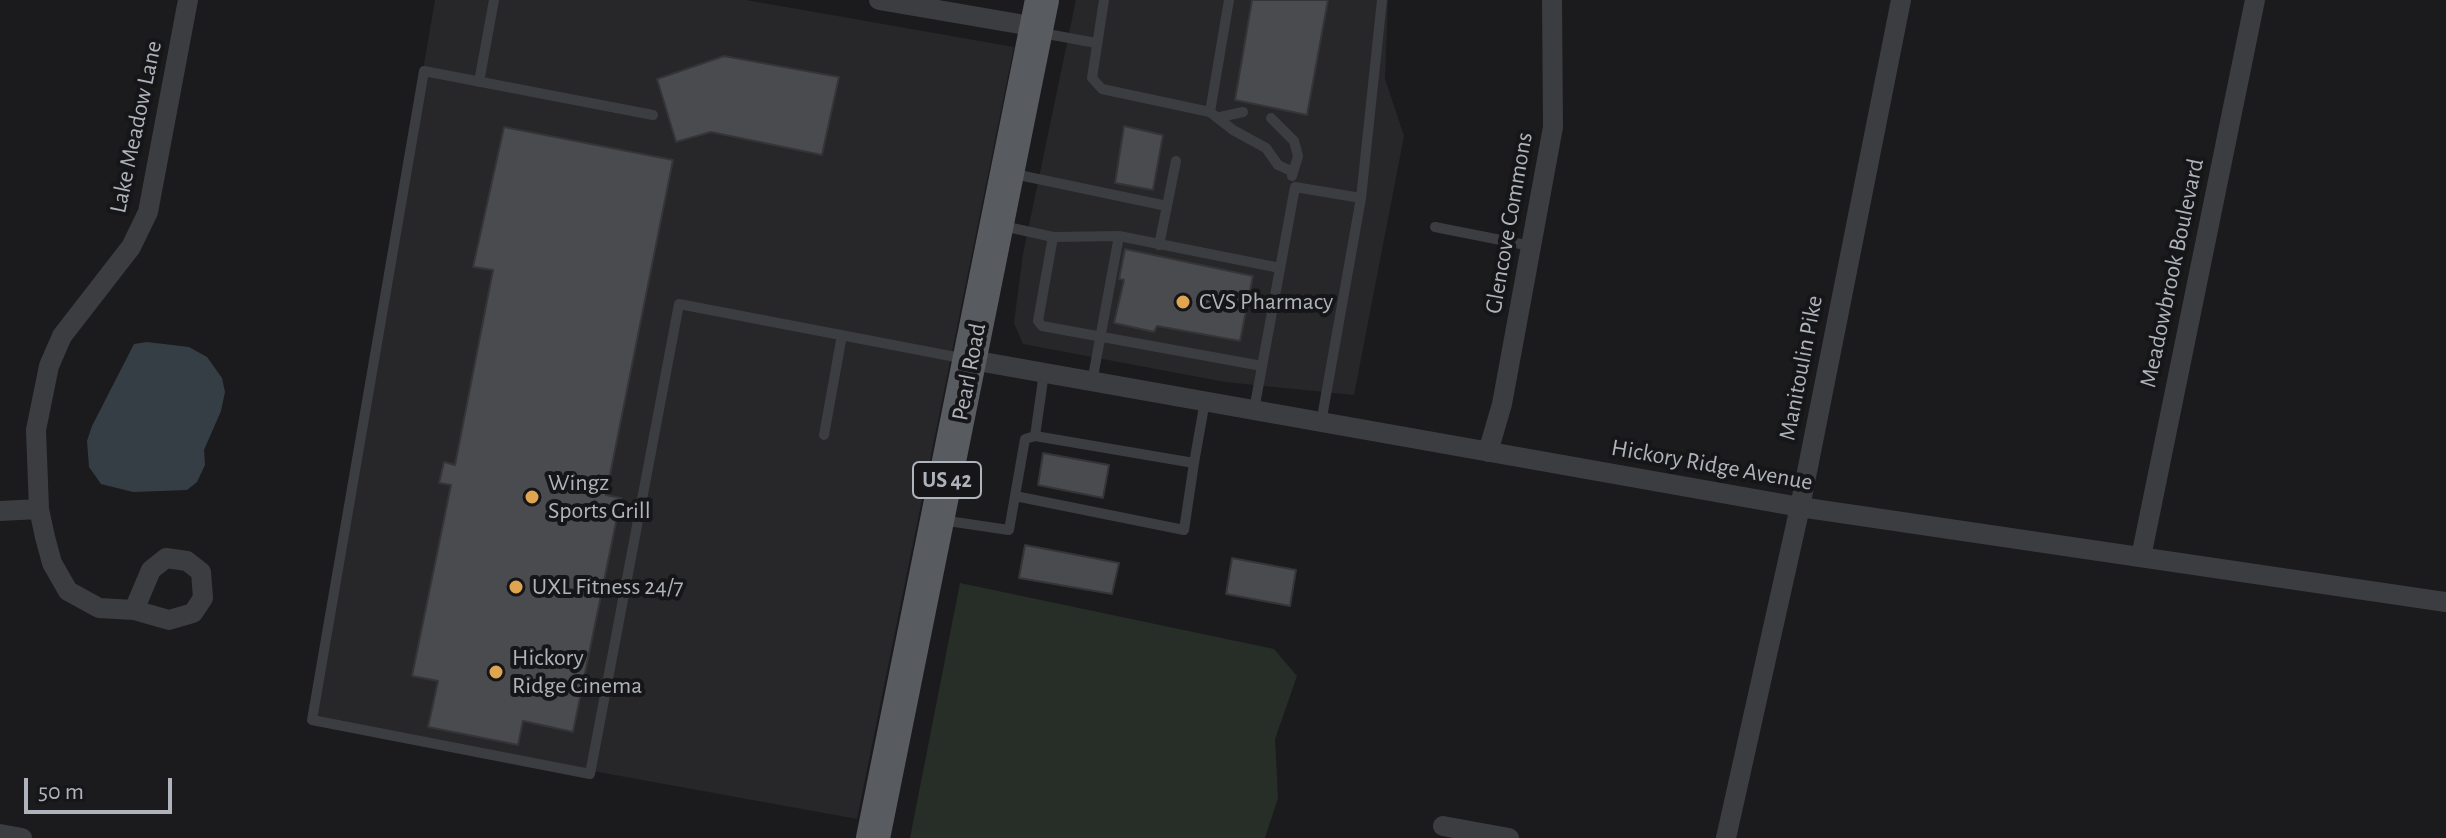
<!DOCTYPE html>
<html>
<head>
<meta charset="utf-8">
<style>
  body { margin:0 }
  #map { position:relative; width:2446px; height:838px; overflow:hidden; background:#1b1b1d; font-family:"Alegreya Sans",sans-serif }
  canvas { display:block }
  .scale { position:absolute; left:24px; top:778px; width:148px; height:36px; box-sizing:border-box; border:4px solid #afb3bb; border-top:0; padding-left:10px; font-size:24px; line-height:28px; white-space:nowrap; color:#afb3bb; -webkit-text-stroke:6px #161618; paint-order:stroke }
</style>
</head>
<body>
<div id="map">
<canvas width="2446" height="838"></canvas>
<div class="scale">50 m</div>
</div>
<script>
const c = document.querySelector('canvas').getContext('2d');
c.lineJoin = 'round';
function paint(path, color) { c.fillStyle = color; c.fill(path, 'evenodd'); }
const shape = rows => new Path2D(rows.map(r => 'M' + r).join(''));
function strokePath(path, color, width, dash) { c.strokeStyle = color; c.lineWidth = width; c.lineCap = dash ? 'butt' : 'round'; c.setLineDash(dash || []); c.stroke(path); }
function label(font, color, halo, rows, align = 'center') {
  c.font = font + ' "Alegreya Sans",sans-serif'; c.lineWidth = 8; c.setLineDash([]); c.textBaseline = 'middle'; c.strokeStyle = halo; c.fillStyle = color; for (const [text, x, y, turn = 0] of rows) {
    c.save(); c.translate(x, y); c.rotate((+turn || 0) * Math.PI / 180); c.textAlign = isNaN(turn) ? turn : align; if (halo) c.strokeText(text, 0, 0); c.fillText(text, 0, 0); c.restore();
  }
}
paint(shape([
  [435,0,746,0,1014,47,857,819,312,720],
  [1076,0,1388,0,1385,79,1404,136,1354,395,1225,382,1023,344,1014,323,1023,254]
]), '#27272a');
paint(shape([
  [960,583,1274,649,1297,676,1275,739,1278,798,1265,838,910,838]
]), '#272e28');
paint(shape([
  [147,342,189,347,207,357,222,378,225,392,221,411,204,450,205,465,197,482,187,490,133,492,101,484,89,467,87,441,92,426,134,344]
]), '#363e45');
const building = shape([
  [1252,0,1328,0,1307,115,1235,100,1252,0],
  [724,56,839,77,822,155,711,132,676,142,657,79,724,56],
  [1124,126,1163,135,1153,190,1115,183,1124,126],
  [504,127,673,160,606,495,621,498,573,732,523,721,518,745,428,727,438,681,412,676,451,485,439,483,444,462,455,465,493,270,473,267,504,127],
  [1125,249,1253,276,1240,341,1157,326,1154,332,1114,323,1124,280,1119,279,1125,249],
  [1043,453,1109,465,1103,498,1038,485,1043,453],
  [1025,545,1119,563,1112,594,1019,578,1025,545],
  [1232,558,1296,570,1290,606,1226,594,1232,558]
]);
paint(building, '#4a4b4f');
strokePath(building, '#353538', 2);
strokePath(shape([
  [1104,0,1092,78,1102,89,1210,112,1229,0],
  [1042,33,1096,43],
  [479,82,494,0],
  [1210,112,1233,130,1266,148,1278,165,1291,171],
  [653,115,424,71,312,720,590,774,679,304,966,359],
  [1220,117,1243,112],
  [1271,118,1294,141,1298,156,1292,176],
  [1014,174,1167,206,1176,161],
  [1361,198,1382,0],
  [1003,226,1053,237,1119,236,1092,382],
  [1435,227,1531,246],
  [1119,236,1280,268],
  [1053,237,1038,321,1042,326,1262,366],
  [1159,245,1167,206],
  [1044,373,1035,436,1194,463,1205,401],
  [1254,410,1295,187,1361,198,1321,423],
  [824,435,842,335],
  [1015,496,1184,530,1194,463],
  [941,520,1009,530,1025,439,1035,436]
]), '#3c3d41', 10);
strokePath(shape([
  [879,0,1037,27],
  [972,360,1800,507,2446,602],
  [1488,452,1502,404,1553,127,1552,0],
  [0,511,39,509],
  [2141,557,2255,0],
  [134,610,151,570,166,558,187,561,201,572,203,598,193,613,169,620,134,610,99,608,68,591,52,563,45,537,39,509,36,430,49,366,62,336,131,247,148,212,188,0],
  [1443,826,1509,838],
  [0,834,22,838],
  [1726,838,1800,507,1901,0]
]), '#3c3d41', 20);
strokePath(shape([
  [873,838,1042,0]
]), '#585b60', 34);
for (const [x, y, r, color] of [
  [1183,302,8,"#dfa550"],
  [532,497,8,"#dfa550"],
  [516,587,8,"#dfa550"],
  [496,672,8,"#dfa550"]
]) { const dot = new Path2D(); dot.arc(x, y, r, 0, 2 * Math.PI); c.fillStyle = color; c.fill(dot); strokePath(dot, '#161618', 3); }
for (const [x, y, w] of [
  [947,480,68]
]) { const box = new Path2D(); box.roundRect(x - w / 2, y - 18, w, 36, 6); c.fillStyle = '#161618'; c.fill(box); strokePath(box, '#afb3bb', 2); }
label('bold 22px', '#afb3bb', null, [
  ["US 42",947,480]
]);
label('24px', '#afb3bb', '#161618', [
  ["Lake Meadow Lane",136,127,-78],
  ["Glencove Commons",1509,223,-80],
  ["Meadowbrook Boulevard",2172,273,-78],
  ["Manitoulin Pike",1801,368,-79],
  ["Pearl Road",969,372,-79],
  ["Hickory Ridge Avenue",1712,465,10]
]);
label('24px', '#afb3bb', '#161618', [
  ["CVS Pharmacy",1199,302],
  ["Wingz",548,483],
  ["Sports Grill",548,511],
  ["UXL Fitness 24/7",532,587],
  ["Hickory",512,658],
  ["Ridge Cinema",512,686]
], 'left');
</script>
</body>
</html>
